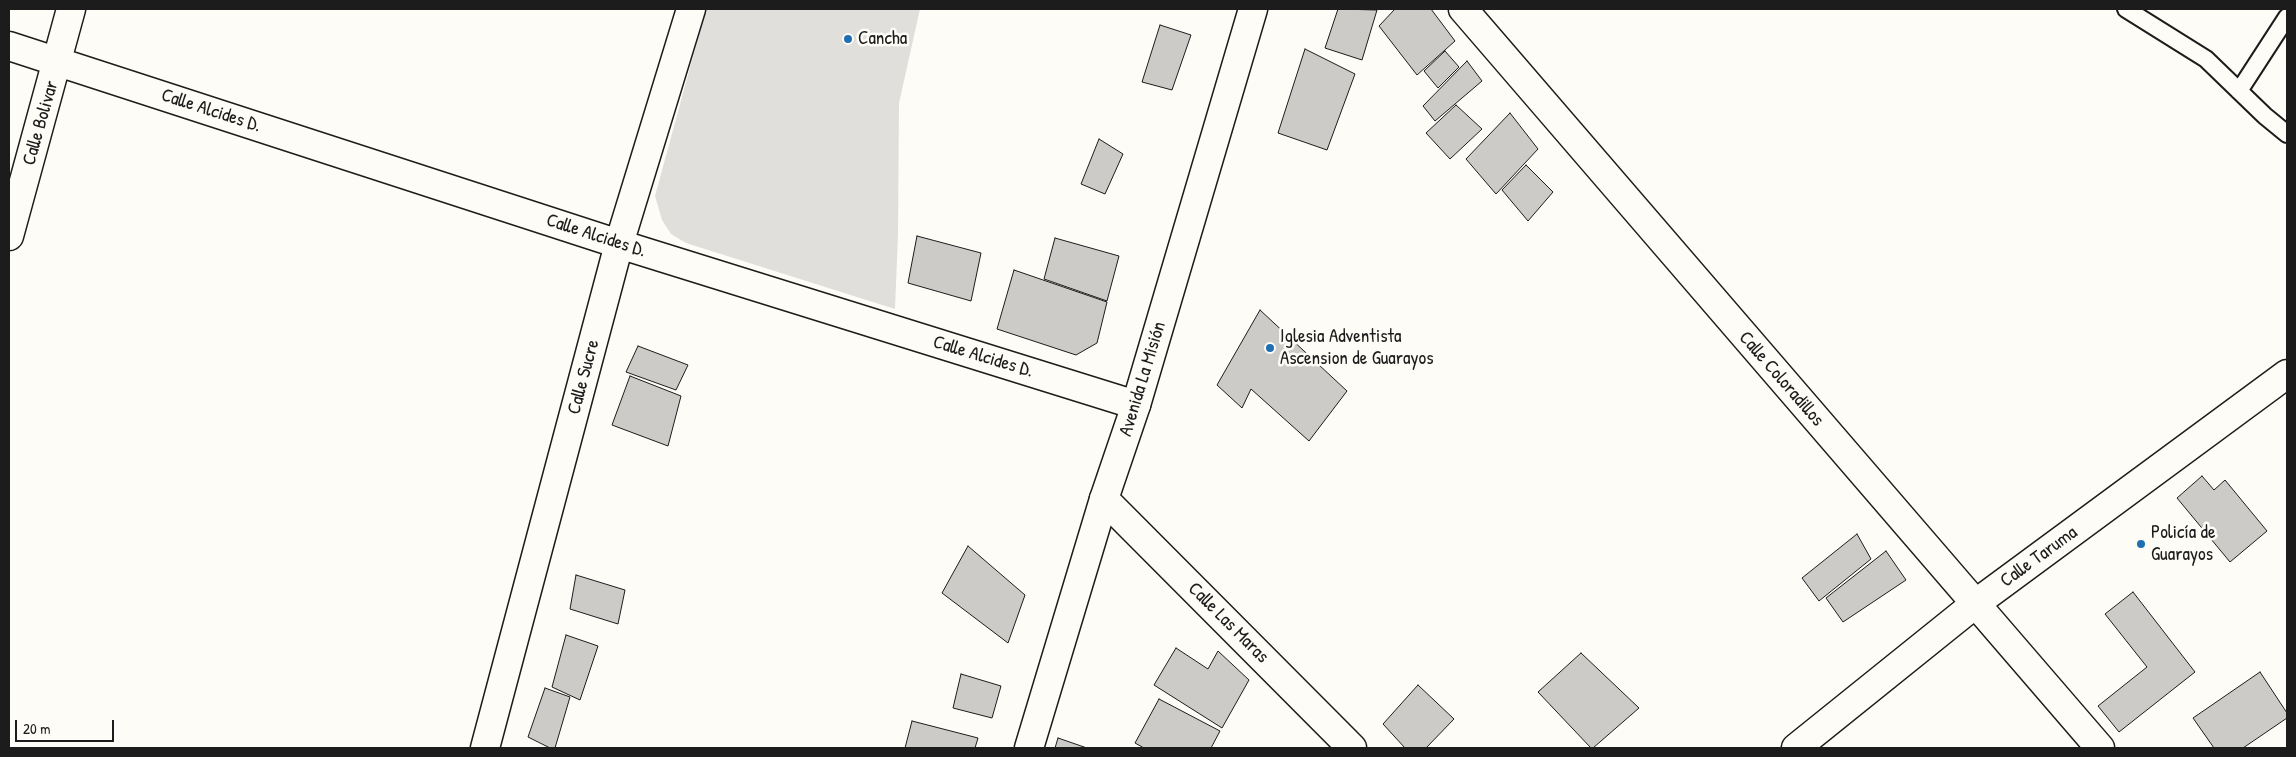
<!DOCTYPE html>
<html>
<head>
<meta charset="utf-8">
<style>
  body { margin:0 }
  #map { position:relative; width:2296px; height:757px; overflow:hidden; background:#fdfcf7; font-family:"Patrick Hand",sans-serif }
  canvas { display:block }
  .frame { position:absolute; inset:0; border:10px solid #1c1c1c; pointer-events:none }
  .scale { position:absolute; left:15px; top:720px; width:99px; height:22px; box-sizing:border-box; border:2px solid #1c1c1c; border-top:0; padding-left:6px; font-size:15px; line-height:18px; white-space:nowrap; color:#1c1c1c; -webkit-text-stroke:4px #fdfcf7; paint-order:stroke }
</style>
</head>
<body>
<div id="map">
<canvas width="2296" height="757"></canvas>
<div class="frame"></div>
<div class="scale">20 m</div>
</div>
<script>
const c = document.querySelector('canvas').getContext('2d');
c.lineJoin = 'round';
function paint(path, color) { c.fillStyle = color; c.fill(path, 'evenodd'); }
const shape = rows => new Path2D(rows.map(r => 'M' + r).join(''));
function strokePath(path, color, width, dash) { c.strokeStyle = color; c.lineWidth = width; c.lineCap = dash ? 'butt' : 'round'; c.setLineDash(dash || []); c.stroke(path); }
function label(font, color, halo, rows, align = 'center') {
  c.font = font + ' "Patrick Hand",sans-serif'; c.lineWidth = 5; c.setLineDash([]); c.textBaseline = 'middle'; c.strokeStyle = halo; c.fillStyle = color; for (const [text, x, y, turn = 0] of rows) {
    c.save(); c.translate(x, y); c.rotate((+turn || 0) * Math.PI / 180); c.textAlign = isNaN(turn) ? turn : align; if (halo) c.strokeText(text, 0, 0); c.fillText(text, 0, 0); c.restore();
  }
}
paint(shape([
  [706,9,920,9,899,103,898,234,895,309,686,243,671,234,662,220,655,196]
]), '#e0dfdb');
const building = shape([
  [1338,9,1377,10,1362,60,1325,48,1338,9],
  [1395,9,1431,9,1455,41,1417,75,1379,26,1395,9],
  [1160,25,1191,35,1172,90,1142,82,1160,25],
  [1305,49,1355,74,1327,150,1278,133,1305,49],
  [1445,51,1459,67,1438,88,1424,71,1445,51],
  [1467,61,1482,81,1435,121,1423,106,1467,61],
  [1456,105,1482,129,1450,159,1426,133,1456,105],
  [1510,113,1538,149,1496,194,1466,159,1510,113],
  [1099,139,1123,154,1105,194,1081,184,1099,139],
  [1526,165,1553,192,1528,221,1502,190,1526,165],
  [917,236,981,253,971,301,908,283,917,236],
  [1055,238,1119,256,1107,301,1044,279,1055,238],
  [1014,270,1107,302,1097,343,1076,355,997,329,1014,270],
  [1260,310,1347,391,1309,441,1251,389,1242,408,1217,385,1260,310],
  [638,346,688,365,676,390,626,372,638,346],
  [630,376,681,396,668,446,612,425,630,376],
  [2202,476,2214,490,2225,480,2267,531,2230,562,2177,498,2202,476],
  [1857,534,1871,559,1819,601,1802,578,1857,534],
  [968,546,1025,595,1008,643,942,593,968,546],
  [1886,551,1906,580,1843,622,1826,598,1886,551],
  [576,575,625,590,618,624,570,609,576,575],
  [2133,592,2195,672,2119,732,2098,706,2147,667,2105,614,2133,592],
  [566,635,598,646,580,700,552,687,566,635],
  [1176,648,1208,669,1218,651,1249,680,1222,728,1154,685,1176,648],
  [1581,653,1639,708,1593,748,1591,748,1538,692,1581,653],
  [2260,672,2287,713,2287,718,2243,748,2214,748,2193,718,2260,672],
  [961,674,1001,686,992,718,953,708,961,674],
  [1418,685,1454,719,1426,748,1405,748,1383,724,1418,685],
  [545,688,570,697,555,748,550,748,528,737,545,688],
  [1159,699,1220,731,1211,748,1144,748,1135,743,1159,699],
  [912,721,978,738,975,748,905,748,912,721],
  [1058,738,1087,748,1055,748,1058,738]
]);
paint(building, '#cccbc8');
strokePath(building, '#1c1c1c', 1);
const service = shape([
  [2126,9,2206,59,2265,116,2287,134],
  [2239,91,2287,17]
]);
const minor = shape([
  [1463,9,2100,748],
  [9,46,619,244,1136,405],
  [9,236,71,9],
  [485,748,619,244,691,9],
  [1796,748,1975,604,2287,374]
]);
const tertiary = shape([
  [1104,499,1352,748]
]);
const secondary = shape([
  [1029,748,1104,499,1136,405,1253,9]
]);
strokePath(service, '#1c1c1c', 20);
strokePath(minor, '#1c1c1c', 31);
strokePath(tertiary, '#1c1c1c', 31);
strokePath(secondary, '#1c1c1c', 31);
strokePath(service, '#fdfcf7', 16);
strokePath(minor, '#fdfcf7', 28);
strokePath(tertiary, '#fdfcf7', 28);
strokePath(secondary, '#fdfcf7', 28);
for (const [x, y, r, color] of [
  [848,39,5,"#1f6fb2"],
  [1270,348,5,"#1f6fb2"],
  [2141,544,5,"#1f6fb2"]
]) { const dot = new Path2D(); dot.arc(x, y, r, 0, 2 * Math.PI); c.fillStyle = color; c.fill(dot); strokePath(dot, '#fdfcf7', 2); }
label('19px', '#1c1c1c', '#fdfcf7', [
  ["Cancha",858,39],
  ["Iglesia Adventista",1280,337],
  ["Ascension de Guarayos",1280,359],
  ["Policía de",2151,533],
  ["Guarayos",2151,555]
], 'left');
label('19px', '#1c1c1c', '#fdfcf7', [
  ["Calle Alcides D.",211,111,18],
  ["Calle Bolivar",41,123,-74],
  ["Calle Alcides D.",596,236,18],
  ["Calle Alcides D.",983,357,17],
  ["Calle Sucre",584,377,-75],
  ["Avenida La Misión",1143,379,-73],
  ["Calle Coloradillos",1781,379,49],
  ["Calle Taruma",2039,557,-36],
  ["Calle Las Maras",1228,623,45]
]);
</script>
</body>
</html>
